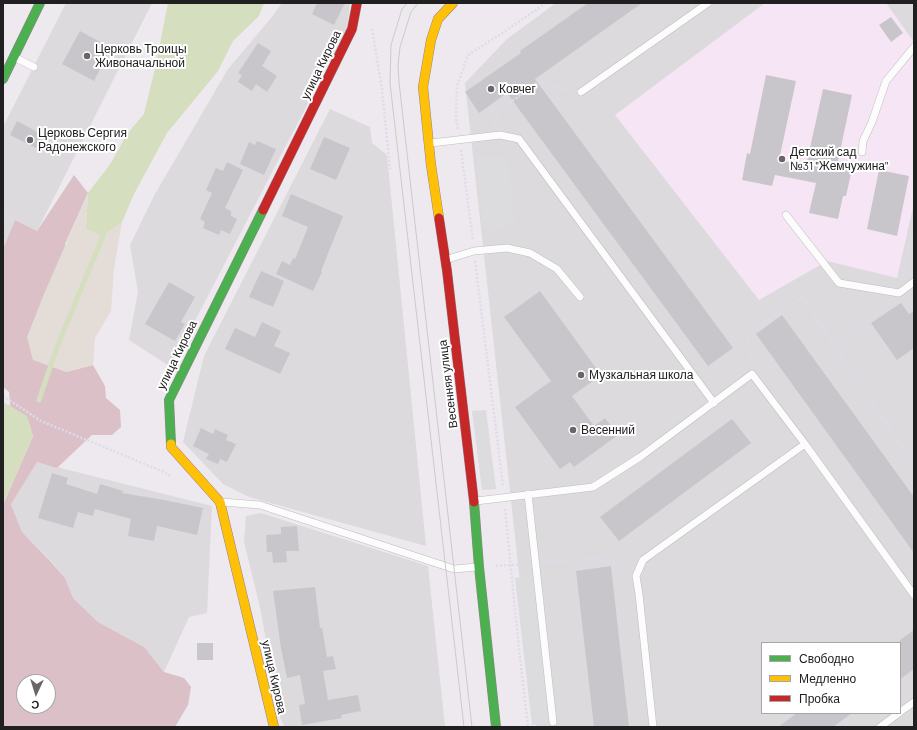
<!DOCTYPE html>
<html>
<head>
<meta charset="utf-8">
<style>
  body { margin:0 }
  #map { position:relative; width:917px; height:730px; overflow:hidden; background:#ede9ee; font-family:Barlow,sans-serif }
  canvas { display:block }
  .frame { position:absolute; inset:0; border:4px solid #202020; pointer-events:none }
  .legend { position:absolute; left:761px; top:642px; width:140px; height:72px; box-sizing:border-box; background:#fff; border:1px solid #a6a6a6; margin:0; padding:5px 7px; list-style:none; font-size:12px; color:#202020 }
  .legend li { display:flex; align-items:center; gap:8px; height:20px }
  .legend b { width:20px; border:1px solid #a6a6a6 }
  .north { position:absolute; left:16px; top:674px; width:40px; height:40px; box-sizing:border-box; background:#fff; border:1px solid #a6a6a6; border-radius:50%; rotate:184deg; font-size:11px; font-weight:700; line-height:16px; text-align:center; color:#202020 }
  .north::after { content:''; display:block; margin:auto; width:14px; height:18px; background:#686668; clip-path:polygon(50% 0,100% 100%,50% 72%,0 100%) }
</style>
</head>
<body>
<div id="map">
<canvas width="917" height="730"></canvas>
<div class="frame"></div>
<ul class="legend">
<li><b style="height:5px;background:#4caf50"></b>Свободно</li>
<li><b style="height:5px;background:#ffc107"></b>Медленно</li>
<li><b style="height:5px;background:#c62828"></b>Пробка</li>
</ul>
<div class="north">С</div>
</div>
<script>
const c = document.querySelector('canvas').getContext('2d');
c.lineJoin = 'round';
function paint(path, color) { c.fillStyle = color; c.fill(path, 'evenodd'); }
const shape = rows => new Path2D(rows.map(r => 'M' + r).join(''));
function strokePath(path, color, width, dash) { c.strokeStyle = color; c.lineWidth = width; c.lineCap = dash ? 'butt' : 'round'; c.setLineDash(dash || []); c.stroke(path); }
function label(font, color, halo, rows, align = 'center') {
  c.font = font + ' Barlow,sans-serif'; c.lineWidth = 4; c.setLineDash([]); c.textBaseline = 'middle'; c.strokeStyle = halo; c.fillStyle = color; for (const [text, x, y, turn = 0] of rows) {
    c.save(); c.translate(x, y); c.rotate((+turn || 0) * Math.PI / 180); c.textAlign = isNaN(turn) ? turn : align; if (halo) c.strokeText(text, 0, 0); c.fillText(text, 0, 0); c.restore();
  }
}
paint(shape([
  [282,3,350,3,347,28,171,367,129,340,138,292,130,245,155,194,228,69,271,18],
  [556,3,914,3,914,727,536,727,465,83,507,39],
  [762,643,900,643,900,713,762,713],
  [330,109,370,127,372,143,387,155,426,546,249,497,223,484,183,442,204,356],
  [3,214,15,220,3,249],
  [37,462,212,506,207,613,189,617,164,672,144,647,98,622,73,598,65,578,52,562,22,532,11,503],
  [261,513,428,566,445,727,285,727,280,718,260,607,244,542,246,516]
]), '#dcdadd');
paint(shape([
  [765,3,886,3,914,42,914,203,897,278,827,261,759,300,615,115]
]), '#f6e6f5');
paint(shape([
  [66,3,152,3,37,231,3,214,3,127]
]), '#dcdadc');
paint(shape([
  [74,175,88,193,65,244,66,372,93,365,105,386,106,398,120,410,121,427,112,435,92,435,57,468,37,462,11,504,22,532,51,562,65,578,73,598,98,622,144,647,164,672,184,678,191,687,188,705,175,727,3,727,3,505,33,436,27,417,10,406,9,392,3,387,3,249,15,220,37,231],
  [24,682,48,682,48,706,24,706]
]), '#dbc0c8');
paint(shape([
  [88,193,86,229,103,236,122,222,114,269,111,311,95,338,93,365,66,372,33,360,27,337,44,294]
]), '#e4ddd7');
paint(shape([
  [506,156,516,223,498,230,484,230,476,157],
  [486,410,496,489,482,490,472,411],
  [537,575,553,722,532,725,515,578]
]), '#dcdbdd');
paint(shape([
  [168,3,264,3,259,16,233,41,218,71,167,133,134,194,122,222,103,236,86,229,88,193,111,163,127,134,144,114,156,64],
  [3,402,27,416,33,436,3,505]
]), '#d5debf');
strokePath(shape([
  [39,400,57,347,103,236]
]), '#d5debf', 5);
paint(shape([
  [317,3,345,3,334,25,312,14],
  [588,3,642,3,535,79,733,348,708,366,507,93,479,113,465,92,521,53,520,51],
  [891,17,903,33,891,42,879,25],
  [80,31,111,48,94,81,62,64],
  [258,43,271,51,262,66,277,76,267,92,256,84,252,91,238,82,242,75,238,73],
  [766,75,796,81,779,160,806,166,823,89,852,95,838,161,853,165,846,196,843,196,838,219,809,213,816,183,775,175,772,186,742,180,747,153,750,154],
  [17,121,43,135,36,148,10,135],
  [324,137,350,148,336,180,310,169],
  [257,141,276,149,264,175,240,164,249,142,255,145],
  [227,162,243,170,225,208,231,211,231,216,237,219,230,234,221,230,219,235,203,228,205,222,200,219,212,193,206,190,216,168,223,171],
  [879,170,909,176,897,236,867,229],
  [291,194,343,216,321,271,322,272,313,291,276,274,282,261,290,265,293,258,295,259,308,227,282,216],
  [261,271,284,281,273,307,249,297],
  [169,282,195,297,181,322,185,324,175,341,145,324],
  [540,291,601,375,572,396,594,426,605,418,618,435,574,467,570,462,560,469,515,407,551,381,504,317],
  [901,303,909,314,914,311,914,348,897,360,871,323],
  [782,315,914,497,914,553,756,334],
  [262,322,281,331,274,346,290,353,280,374,225,349,235,328,255,337],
  [732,419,751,443,619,541,600,517],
  [201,428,213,434,215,429,228,435,226,440,236,444,227,462,220,459,218,464,206,459,209,454,193,446],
  [52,473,68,478,66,484,97,494,100,484,123,491,122,493,164,500,203,508,197,535,157,526,154,541,128,536,131,519,95,509,93,516,78,512,73,528,38,518],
  [297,526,299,551,286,551,287,562,273,563,272,552,267,552,266,535,281,534,281,527],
  [611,566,626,701,629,727,594,727,576,571],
  [315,587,320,628,322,628,327,657,333,656,336,669,323,671,328,700,358,695,361,711,341,715,342,718,302,725,299,705,305,704,300,675,287,678,281,648,273,591],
  [914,630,914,669,900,679,900,640],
  [197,643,213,643,213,660,197,660],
  [797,713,852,713,833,727,778,727]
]), '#c9c6cb');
const lane = shape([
  [16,58,34,67],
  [581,92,708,3],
  [431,143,500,135,519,139,714,403],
  [862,152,863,141,872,122,886,81,914,47],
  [786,215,839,283,899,293,914,282],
  [448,259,474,251,507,248,530,253,557,269,580,297],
  [805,444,914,595],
  [528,494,553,722],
  [476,501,593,487,640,457,752,374,805,444,643,560,636,576,639,594,653,727],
  [222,502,260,505,454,569,477,567],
  [900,712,914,702],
  [880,727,899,713]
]);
const fast = shape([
  [3,79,40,3],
  [171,444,169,400,263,210],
  [474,502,479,567,496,727]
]);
const slow = shape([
  [439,218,431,165,423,87,431,40,438,19,453,3],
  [171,444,171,447,220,502,274,727]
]);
const jam = shape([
  [263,210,352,29,357,3],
  [439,218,447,271,474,502]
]);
strokePath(lane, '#bebcbe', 8);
strokePath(fast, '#978293', 10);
strokePath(slow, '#978293', 10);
strokePath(jam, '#978293', 10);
strokePath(shape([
  [903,3,914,17],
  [372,29,382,89,390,169],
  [493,125,499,111,538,82,571,90],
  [458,129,456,119,457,86,468,55,501,34,546,3],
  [461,150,473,240],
  [475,261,503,486],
  [903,276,914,228],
  [833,344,880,313,889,303],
  [751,364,747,334,803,297,914,466],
  [3,396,41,421,164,472,172,477],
  [505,509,519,649,528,727],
  [546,562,608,558,627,570],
  [496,566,525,564]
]), '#dfdbea', 2.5, [2, 2]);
strokePath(lane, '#fcfcfc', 7);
strokePath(fast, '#4caf50', 9);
strokePath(slow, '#ffc107', 9);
strokePath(jam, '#c62828', 9);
strokePath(shape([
  [407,3,402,9,391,45,390,83,464,727],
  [418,3,411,12,400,47,398,65,399,82,472,727]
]), '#cbcacb', 1);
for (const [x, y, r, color] of [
  [87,56,4,"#686668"],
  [491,89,4,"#686668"],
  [30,140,4,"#686668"],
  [782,159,4,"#686668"],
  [581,375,4,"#686668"],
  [573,430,4,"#686668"]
]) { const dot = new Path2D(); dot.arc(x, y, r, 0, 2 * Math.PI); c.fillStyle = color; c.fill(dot); strokePath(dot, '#fff', 1.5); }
label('12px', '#202020', '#fff', [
  ["Церковь Троицы",95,49],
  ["Живоначальной",95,63],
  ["Ковчег",499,89],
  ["Церковь Сергия",38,133],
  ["Радонежского",38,147],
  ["Детский сад",790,152],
  ["№31 \"Жемчужина\"",790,166],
  ["Музкальная школа",589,375],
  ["Весенний",581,430]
], 'left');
label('12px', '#202020', '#fff', [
  ["улица Кирова",321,65,-64],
  ["улица Кирова",177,355,-64],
  ["Весенняя улица",448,384,-97],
  ["улица Кирова",274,677,77]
]);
</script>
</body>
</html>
